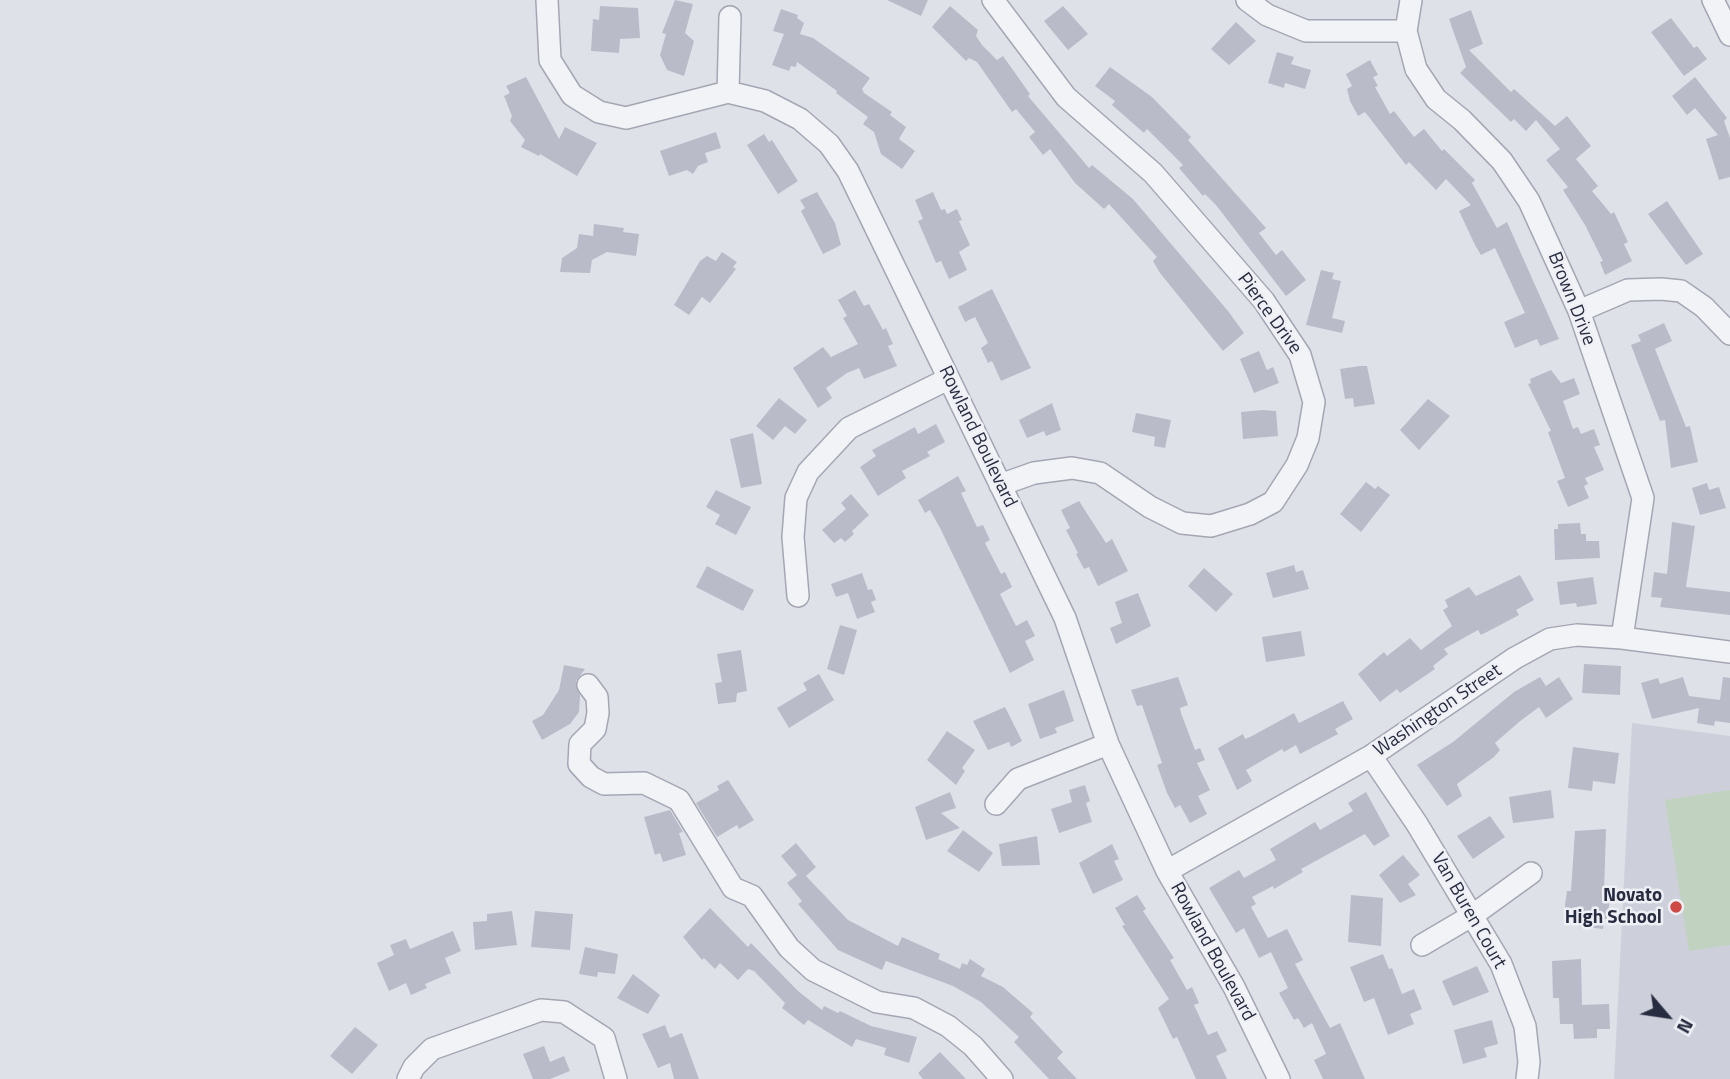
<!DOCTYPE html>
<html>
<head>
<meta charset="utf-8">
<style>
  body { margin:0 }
  #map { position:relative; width:1730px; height:1079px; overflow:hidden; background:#dfe1e9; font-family:"Titillium Web",sans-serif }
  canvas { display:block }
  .north { position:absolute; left:1632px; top:981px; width:70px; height:70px; -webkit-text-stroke:5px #eff0f6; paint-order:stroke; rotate:119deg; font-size:19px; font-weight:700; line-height:28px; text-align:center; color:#282c40 }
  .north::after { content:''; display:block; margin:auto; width:24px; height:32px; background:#282c40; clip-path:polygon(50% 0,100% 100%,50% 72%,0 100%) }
</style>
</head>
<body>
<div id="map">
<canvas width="1730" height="1079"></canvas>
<div class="north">N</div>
</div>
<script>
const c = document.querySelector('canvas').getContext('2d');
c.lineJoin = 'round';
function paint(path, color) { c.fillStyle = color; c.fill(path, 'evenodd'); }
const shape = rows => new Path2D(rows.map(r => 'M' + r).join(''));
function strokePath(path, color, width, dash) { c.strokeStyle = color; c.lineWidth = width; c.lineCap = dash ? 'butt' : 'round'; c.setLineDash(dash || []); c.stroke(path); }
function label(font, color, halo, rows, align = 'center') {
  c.font = font + ' "Titillium Web",sans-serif'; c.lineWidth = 5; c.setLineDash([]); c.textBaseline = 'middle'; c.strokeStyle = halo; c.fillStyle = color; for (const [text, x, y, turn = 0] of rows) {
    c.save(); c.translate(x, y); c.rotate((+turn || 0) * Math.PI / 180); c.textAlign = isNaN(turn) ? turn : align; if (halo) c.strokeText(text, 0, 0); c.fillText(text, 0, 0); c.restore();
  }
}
paint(shape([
  [1632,723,1730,736,1730,1079,1614,1079]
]), '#cdd0da');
paint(shape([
  [1730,790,1730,945,1689,951,1665,800]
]), '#c2d2c0');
paint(shape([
  [675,0,693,4,685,33,694,41,684,76,667,70,660,55,666,34,662,33],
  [887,0,928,0,921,16],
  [600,6,638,8,640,38,620,39,619,53,591,51,593,19,599,20],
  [950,6,978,30,976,36,982,45,997,60,1003,56,1030,94,1028,96,1089,168,1092,165,1133,199,1228,311,1244,333,1223,351,1160,273,1153,261,1157,257,1109,204,1104,209,1075,183,1050,149,1043,155,1029,137,1035,132,1016,109,1012,112,977,62,969,58,966,61,932,27],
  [1063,6,1088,34,1068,50,1044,21],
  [781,9,798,15,797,18,804,23,800,34,813,38,870,78,862,89,864,93,892,112,890,115,906,127,899,139,915,151,902,169,881,154,874,132,863,124,868,117,836,93,837,91,797,62,796,67,791,66,789,71,772,65,784,34,773,31],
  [1471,10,1483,44,1469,50,1511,92,1514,89,1555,126,1567,116,1591,146,1576,159,1598,186,1592,191,1611,214,1614,212,1628,242,1624,244,1632,261,1605,275,1600,262,1603,261,1585,225,1563,190,1568,187,1546,160,1560,149,1536,120,1526,131,1514,119,1511,122,1460,73,1466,67,1449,19],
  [1671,18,1694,48,1697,46,1707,59,1684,76,1651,32],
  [1236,22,1256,41,1229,65,1211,49],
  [1277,52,1294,57,1291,64,1311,70,1305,89,1285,83,1284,88,1268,83],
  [1370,60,1378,75,1373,77,1378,86,1375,87,1390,114,1394,111,1414,137,1424,129,1442,151,1444,149,1475,180,1472,183,1497,228,1507,222,1559,339,1540,346,1537,339,1515,348,1504,322,1525,313,1495,248,1481,255,1475,245,1459,211,1471,205,1446,179,1436,190,1409,162,1406,165,1365,112,1358,116,1350,101,1347,89,1352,86,1346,74],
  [1110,67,1152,97,1191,137,1188,140,1266,228,1259,233,1276,255,1282,250,1306,280,1286,296,1216,205,1205,194,1203,196,1179,168,1183,165,1147,129,1144,133,1112,105,1115,101,1095,86],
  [526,77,559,139,565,127,597,143,577,176,540,154,539,156,521,147,525,140,510,121,512,116,504,96,510,93,506,86],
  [1695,77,1727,118,1724,121,1730,138,1730,177,1719,180,1706,139,1718,135,1695,108,1687,115,1672,96],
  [716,132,721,148,705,153,708,162,698,166,693,174,687,170,669,176,660,151],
  [764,134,769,142,772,140,798,181,778,194,747,145],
  [817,192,835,223,841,245,823,254,801,211,805,208,800,200],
  [933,192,941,210,945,209,947,214,957,209,962,220,959,221,970,245,959,252,967,270,949,279,941,261,936,263,918,221,923,219,915,200],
  [1667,201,1703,254,1686,265,1648,214],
  [594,224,624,228,623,232,639,234,636,256,607,252,592,260,590,273,560,272,562,258,577,248,579,234,593,236],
  [722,252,737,262,733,267,736,269,710,303,702,297,689,315,674,305,700,261,707,256,716,261],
  [1321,270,1334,273,1332,279,1341,281,1332,318,1345,321,1342,333,1306,325],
  [992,289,1031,368,1001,381,992,361,988,363,981,348,988,343,975,317,965,322,958,307],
  [855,290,864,306,869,304,883,330,886,328,893,344,888,346,897,366,864,379,859,368,847,373,826,388,832,398,818,408,793,368,823,347,831,357,858,344,843,318,847,316,838,300],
  [1664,323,1672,341,1655,349,1686,427,1690,426,1698,462,1671,468,1665,420,1660,421,1631,345,1641,341,1638,335],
  [1259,351,1267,370,1273,367,1279,383,1254,393,1240,359],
  [1360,366,1367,366,1375,404,1354,407,1353,398,1345,399,1340,369],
  [1551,370,1561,383,1574,378,1580,394,1563,401,1573,429,1578,427,1581,434,1594,429,1600,445,1594,447,1604,470,1585,478,1588,484,1584,486,1589,498,1568,507,1557,481,1565,478,1548,432,1551,431,1528,384,1531,383,1530,379],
  [779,398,807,420,795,434,785,426,773,440,756,426],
  [1428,399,1450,416,1419,450,1400,430],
  [1052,403,1061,430,1046,436,1044,431,1027,438,1019,420],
  [1263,410,1276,411,1278,436,1243,439,1241,412],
  [1136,413,1171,420,1165,448,1154,446,1155,437,1132,432],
  [936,424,945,442,927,452,930,456,902,471,906,478,878,496,860,467,876,456,872,450,915,427,918,434],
  [753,433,762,484,741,488,730,439],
  [958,476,966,491,961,493,977,527,983,525,990,540,985,543,1001,574,1005,572,1012,587,1000,594,1016,626,1027,620,1035,636,1025,641,1034,660,1010,673,940,528,930,510,925,513,918,500],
  [1366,482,1375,489,1378,486,1390,495,1361,532,1340,514],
  [1707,483,1709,490,1719,487,1726,508,1700,515,1692,488],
  [716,490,751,507,736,535,715,524,720,515,706,507],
  [851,494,869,515,852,531,854,534,845,542,841,538,834,543,822,530,846,509,841,503],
  [1079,501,1106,543,1112,539,1128,571,1098,586,1089,567,1084,569,1076,554,1078,553,1066,530,1070,528,1061,510],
  [1672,522,1695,526,1686,587,1730,592,1730,615,1660,607,1662,598,1651,597,1654,572,1667,574],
  [1580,523,1581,534,1586,534,1586,541,1599,541,1600,558,1555,560,1554,529,1558,529,1558,524],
  [1294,565,1296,572,1303,570,1309,589,1273,598,1266,573],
  [707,566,754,590,743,611,696,587],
  [1204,568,1233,594,1216,612,1188,586],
  [862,573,868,590,872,589,876,600,871,602,875,612,857,619,848,593,836,597,831,584],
  [1520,575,1534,600,1516,610,1519,615,1504,623,1481,635,1478,630,1444,649,1448,654,1433,666,1435,669,1400,693,1397,689,1380,702,1358,674,1384,652,1387,656,1410,638,1421,650,1452,626,1443,610,1448,607,1445,600,1469,587,1476,596],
  [1593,577,1597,604,1577,607,1576,603,1560,605,1557,582],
  [1138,593,1151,626,1116,644,1110,628,1122,623,1115,602],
  [840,625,857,630,844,675,827,669],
  [1301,631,1305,656,1266,662,1262,637],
  [741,650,747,691,737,693,736,702,718,704,715,683,722,682,717,654],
  [1584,664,1621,666,1620,695,1582,693],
  [564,665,585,669,576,681,580,696,579,712,570,724,542,740,532,721,543,715,559,690],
  [819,674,834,700,789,728,777,708,807,690,803,683],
  [1178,677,1188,705,1180,708,1181,713,1195,750,1200,748,1205,760,1197,763,1210,790,1198,796,1207,814,1190,823,1180,805,1175,808,1167,793,1157,765,1162,763,1142,705,1137,706,1131,690],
  [1540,677,1546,686,1559,677,1573,699,1546,718,1539,707,1519,722,1495,743,1500,750,1494,757,1457,784,1462,796,1447,806,1417,765,1453,742,1514,692],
  [1683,677,1689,696,1720,700,1723,677,1730,678,1730,723,1715,721,1714,726,1697,723,1699,708,1652,719,1641,683,1658,678,1660,684],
  [1064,690,1074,721,1055,728,1057,733,1040,739,1028,704],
  [1343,701,1353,719,1335,729,1338,734,1300,754,1296,745,1284,752,1282,749,1246,770,1252,781,1237,790,1218,748,1243,734,1245,739,1252,736,1294,713,1299,723],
  [1005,707,1022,741,1011,747,1009,742,988,750,973,721],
  [947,731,975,750,962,768,965,771,956,785,927,760],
  [1573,747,1619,753,1615,784,1593,781,1592,791,1568,788],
  [728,780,754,820,739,829,737,825,717,837,696,803,719,790,717,786],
  [1085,785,1090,801,1086,803,1092,822,1059,833,1051,809,1072,802,1069,790],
  [1551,790,1554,818,1513,823,1509,797],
  [950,792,956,808,941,813,960,828,926,840,915,807],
  [1366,792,1390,836,1374,846,1365,834,1301,869,1303,872,1274,889,1273,886,1252,897,1256,904,1251,907,1268,938,1287,929,1303,960,1295,964,1330,1028,1340,1023,1365,1079,1323,1079,1314,1060,1326,1054,1312,1023,1304,1028,1298,1018,1294,1020,1279,993,1288,988,1271,952,1259,958,1244,928,1236,933,1209,888,1239,870,1244,878,1276,860,1270,849,1315,822,1320,830,1353,811,1348,803],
  [670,810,683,832,679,833,686,855,663,862,660,853,655,855,644,817],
  [1490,816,1505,837,1473,859,1457,836],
  [1606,829,1604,893,1611,893,1607,919,1604,919,1603,929,1579,926,1580,915,1566,913,1565,905,1567,891,1571,891,1575,831],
  [963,830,993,853,979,872,947,851],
  [1037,836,1040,865,1002,866,999,844],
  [796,843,816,867,806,876,848,920,898,946,902,937,940,954,938,959,960,969,962,963,967,965,970,959,985,969,981,976,1003,987,1033,1013,1030,1017,1063,1052,1057,1058,1077,1079,1049,1079,1014,1042,1019,1037,981,1002,953,986,886,961,882,970,838,950,798,904,802,901,787,883,797,875,781,856],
  [1112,844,1119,859,1114,861,1123,880,1093,894,1079,863],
  [1403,855,1420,875,1408,884,1416,895,1400,903,1379,875],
  [1137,895,1146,909,1143,911,1174,958,1170,960,1187,990,1192,987,1199,1003,1194,1005,1208,1035,1217,1031,1227,1051,1216,1056,1227,1079,1196,1079,1177,1037,1173,1039,1158,1008,1169,999,1122,926,1125,925,1115,908],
  [1351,895,1383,898,1381,946,1348,942],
  [710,908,748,947,751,943,798,991,822,1010,824,1006,838,1013,840,1011,871,1026,917,1037,909,1063,884,1055,886,1048,856,1039,852,1047,808,1020,804,1025,782,1008,785,1003,754,971,748,969,738,980,720,963,715,969,704,958,702,960,683,937],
  [512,911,517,945,475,950,473,922,487,921,487,914],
  [535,911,573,914,570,950,531,947],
  [453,931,461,951,445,958,451,973,425,984,427,988,411,995,406,983,389,991,377,963,394,955,390,945,406,939,410,949],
  [585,947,618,954,615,974,598,972,597,977,579,974],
  [1383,954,1389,969,1392,968,1402,994,1414,989,1422,1009,1410,1014,1414,1024,1388,1035,1374,998,1364,1002,1350,967],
  [1581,959,1582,1005,1609,1004,1610,1029,1597,1029,1597,1038,1574,1039,1573,1024,1560,1024,1559,998,1553,998,1552,961],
  [1477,966,1489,992,1453,1006,1442,981],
  [633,974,660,995,648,1014,617,998],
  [1492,1020,1498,1044,1484,1048,1487,1057,1463,1064,1454,1030],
  [665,1025,670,1038,682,1033,699,1079,674,1079,670,1063,658,1068,642,1034],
  [355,1027,378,1045,352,1074,330,1056],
  [544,1046,550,1062,564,1056,570,1071,550,1079,533,1079,523,1054],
  [940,1052,966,1079,923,1079,918,1073]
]), '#b9bcc8');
const minor = shape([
  [547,0,550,60,572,95,599,112,626,118,728,92,765,101,800,119,829,144,848,171,1065,618,1108,744,1167,871,1234,987,1279,1079],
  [993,0,1066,97,1153,173,1264,301,1300,355,1314,402,1308,438,1297,465,1273,502,1250,514,1211,526,1182,523,1150,507,1100,473,1072,468,1034,473,1000,485],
  [1247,0,1267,15,1306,31,1406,31],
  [1411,0,1406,31,1416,69,1436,99,1462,120,1502,161,1529,201,1579,311,1643,498,1622,638],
  [1713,0,1730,35],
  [728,92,730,17],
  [1579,311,1628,290,1661,289,1681,291,1704,307,1730,334],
  [798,596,793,537,796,498,808,472,849,428,948,379],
  [588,685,597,697,598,713,595,729,580,744,579,764,591,777,604,784,644,783,679,800,733,888,752,896,789,948,813,970,877,1002,914,1008,948,1026,973,1046,1002,1079],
  [1371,756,1417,824,1501,964,1525,1026,1529,1062,1527,1079],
  [996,804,1018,779,1108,744],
  [1167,871,1371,756,1515,658,1550,639,1577,635,1622,638,1730,652],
  [1422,945,1473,915,1531,873],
  [408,1079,414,1067,432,1049,541,1010,564,1012,604,1038,616,1079]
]);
strokePath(minor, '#a4a7b3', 24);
strokePath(minor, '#f2f3f7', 21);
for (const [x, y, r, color] of [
  [1676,907,7,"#ce4944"]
]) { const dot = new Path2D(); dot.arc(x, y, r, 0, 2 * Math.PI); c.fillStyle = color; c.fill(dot); strokePath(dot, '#eff0f6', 2.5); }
label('19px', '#282c40', '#eff0f6', [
  ["Brown Drive",1571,299,68],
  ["Pierce Drive",1269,314,54],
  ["Rowland Boulevard",977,437,64],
  ["Washington Street",1438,711,-34],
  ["Van Buren Court",1468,911,60],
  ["Rowland Boulevard",1212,952,61]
]);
label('bold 19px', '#282c40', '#eff0f6', [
  ["Novato",1662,896],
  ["High School",1662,918]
], 'right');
</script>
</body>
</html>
